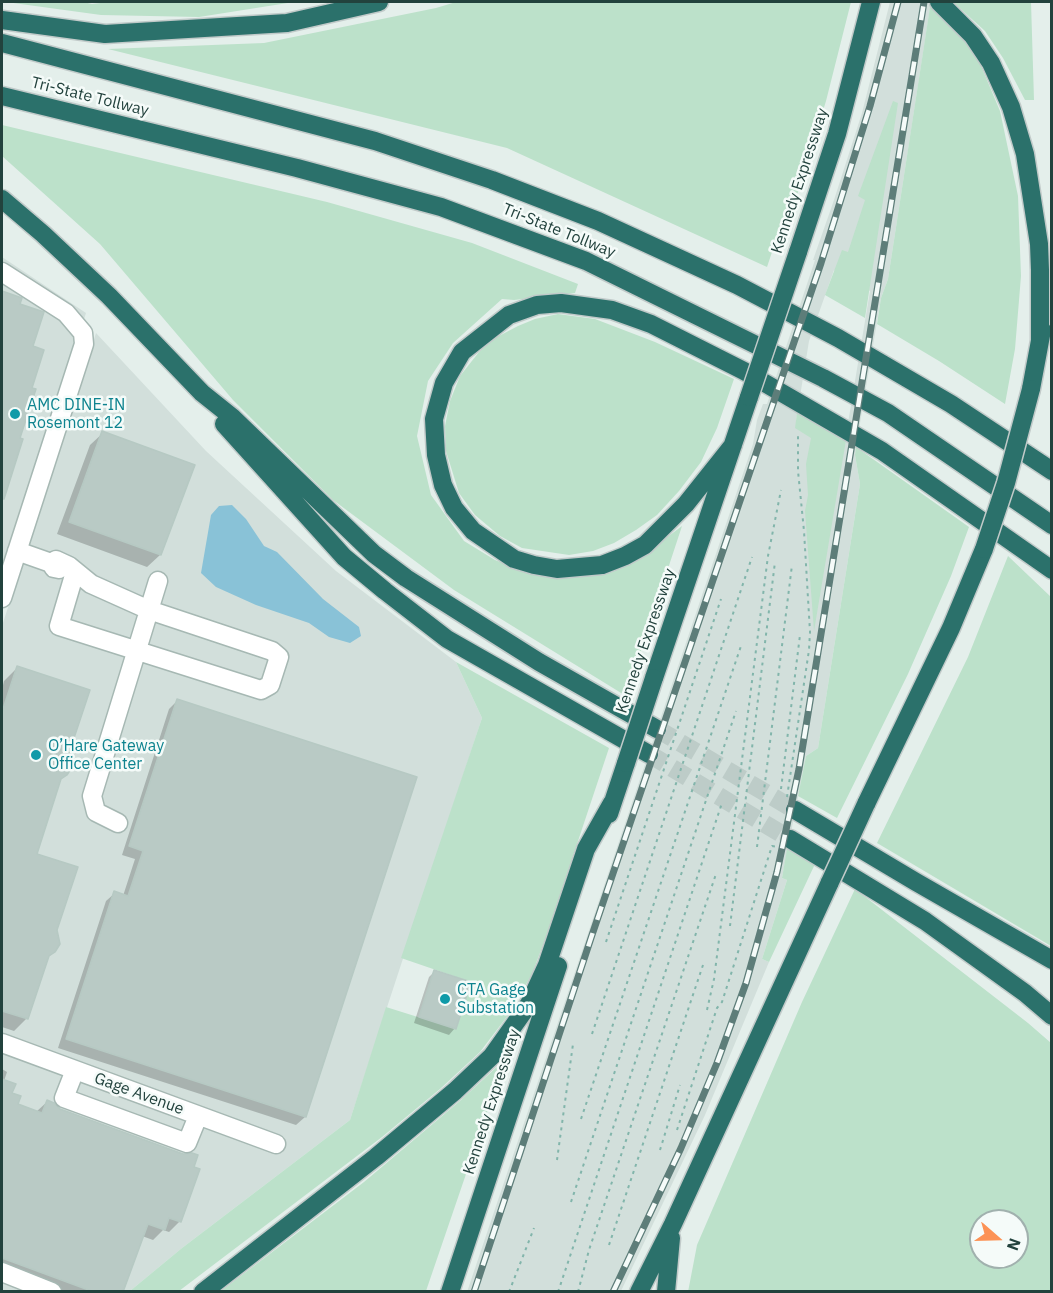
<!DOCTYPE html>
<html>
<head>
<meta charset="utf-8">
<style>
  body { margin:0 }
  #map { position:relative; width:1053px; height:1293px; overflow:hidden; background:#e4efeb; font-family:"IBM Plex Sans",sans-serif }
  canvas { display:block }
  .frame { position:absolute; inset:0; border:3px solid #22423d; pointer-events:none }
  .north { position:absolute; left:969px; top:1209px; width:60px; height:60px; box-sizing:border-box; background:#f5fbf9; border:2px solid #a1b1ae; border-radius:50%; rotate:110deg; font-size:16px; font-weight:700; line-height:24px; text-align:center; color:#22423d }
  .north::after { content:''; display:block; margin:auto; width:21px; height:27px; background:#fc9255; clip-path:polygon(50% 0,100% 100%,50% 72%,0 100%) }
</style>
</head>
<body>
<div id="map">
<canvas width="1053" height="1293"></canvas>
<div class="frame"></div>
<div class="north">N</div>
</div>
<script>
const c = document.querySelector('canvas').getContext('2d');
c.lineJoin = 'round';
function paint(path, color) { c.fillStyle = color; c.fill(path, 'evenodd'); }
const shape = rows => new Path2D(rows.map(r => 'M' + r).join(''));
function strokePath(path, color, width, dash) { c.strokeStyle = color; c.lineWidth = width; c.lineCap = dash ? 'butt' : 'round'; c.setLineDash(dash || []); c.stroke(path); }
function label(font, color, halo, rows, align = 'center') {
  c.font = font + ' "IBM Plex Sans",sans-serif'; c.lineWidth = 5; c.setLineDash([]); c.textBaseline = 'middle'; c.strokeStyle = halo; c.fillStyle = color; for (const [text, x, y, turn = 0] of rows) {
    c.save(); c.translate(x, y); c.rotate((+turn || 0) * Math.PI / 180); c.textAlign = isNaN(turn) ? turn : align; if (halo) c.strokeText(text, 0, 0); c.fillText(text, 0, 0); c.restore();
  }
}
paint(shape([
  [890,2,931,2,888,279,881,298,856,447,855,455,860,484,818,748,806,756,782,878,787,880,762,959,769,962,705,1115,621,1291,467,1292,753,444,757,420,763,404,767,404,815,260,813,260,834,200,862,113],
  [834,270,870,291,844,447,796,421,809,341],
  [2,257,86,313,2,578],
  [96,333,206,451,336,571,456,662,482,718,350,1120,182,1248,130,1291,2,1292,2,626]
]), '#d2dfdb');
paint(shape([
  [6,2,83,2,92,4,109,2,294,2,199,17,101,15],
  [456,2,851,2,826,101,798,192,778,247,774,246,767,267,507,148,108,49,264,43,436,8],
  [953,2,1031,2,1034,100,1025,100,1003,58,985,31],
  [930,7,958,31,979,61,1000,111,1018,196,1021,276,1015,349,1005,404,939,361,877,324,881,298,888,279],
  [893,101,898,103,865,318,825,295,842,250,848,252,865,200,858,196],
  [2,125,327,202,472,243,578,284,575,293,514,300,502,299,453,343,428,381,417,436,431,495,464,541,495,560,527,572,654,547,682,526,626,696,454,590,333,500,233,400,100,244,2,156],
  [558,314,595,319,655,342,734,379,717,428,701,462,679,491,657,515,636,530,614,543,593,551,569,555,522,548,500,536,475,515,459,493,446,451,445,426,450,401,460,376,479,352,497,337,518,326,535,319],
  [797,413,846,440,814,631,805,511,808,495,806,464,811,438,795,428],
  [856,447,969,527,951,576,908,674,837,818,798,796,806,756,818,748,860,484,855,455],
  [1008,556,1051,597,1051,946,877,843,968,657],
  [456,662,609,748,546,937,532,974,509,1014,480,1052,440,1089,382,1137,179,1291,130,1291,182,1248,350,1120,386,1007,456,1029,471,982,401,958,482,718],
  [787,849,815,864,769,962,762,959,787,880,782,878],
  [855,889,1028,1023,1051,1043,1051,1291,688,1292,697,1245,802,1002],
  [981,1221,1017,1221,1017,1257,981,1257],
  [501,1063,504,1063,426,1291,221,1291,364,1182,461,1100]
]), '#bce1ca');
paint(shape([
  [232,505,246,519,264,546,277,552,323,599,359,627,361,636,350,643,329,637,309,623,256,605,216,587,201,573,211,515,219,506]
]), '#89c2d7');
paint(shape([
  [2,293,20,299,18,305,32,347,30,389,18,439,22,440,2,501],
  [103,433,160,555,147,567,57,534,90,445],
  [17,668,68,753,66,774,58,782,35,855,56,930,54,952,46,959,27,1018,14,1031,2,1027,2,689,4,681],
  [178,700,415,778,305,1117,296,1125,58,1048,106,901,115,893,123,896,135,859,122,855,169,709],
  [435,971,455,1028,449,1035,414,1023,429,977],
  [2,1069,7,1072,4,1081,16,1105,36,1112,47,1102,180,1221,169,1232,163,1230,153,1240,142,1236,121,1292,55,1292,2,1272]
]), '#0003');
const building = shape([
  [2,291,22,298,20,304,44,312,33,346,44,350,32,388,36,389,20,438,23,439,4,499,2,499,2,291],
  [102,431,195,465,161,555,69,522,102,431],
  [17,666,90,690,69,753,72,767,67,775,61,779,37,854,78,867,57,930,60,944,55,952,49,956,28,1019,2,1011,2,712,17,666],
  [177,699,417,777,306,1117,66,1039,114,891,128,896,143,851,129,846,177,699],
  [434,970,471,982,456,1029,419,1017,434,970],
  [2,1079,16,1084,12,1093,21,1096,18,1104,42,1113,47,1100,54,1103,60,1109,183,1154,192,1153,198,1155,194,1167,200,1169,181,1222,169,1218,165,1230,148,1224,123,1292,94,1292,2,1258,2,1079]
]);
paint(building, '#b9cac5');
strokePath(building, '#b6c9c3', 1.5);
strokePath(shape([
  [657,729,795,810],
  [649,754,790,839]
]), '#bdccc8', 18, [18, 9]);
const minor = shape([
  [2,272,66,313,83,333,84,344,2,598],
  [17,551,51,563,54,568,59,569],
  [51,563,56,560,69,566,91,584,149,610,272,651,279,657,270,685,261,690,59,626,75,572],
  [118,823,96,812,92,796,158,581],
  [2,1043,276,1144],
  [75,1070,64,1098,187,1143,198,1116],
  [2,1272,52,1292]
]);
const highway = shape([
  [939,2,973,36,991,63,1011,107,1025,154,1039,244,1040,270,1040,341],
  [2,20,105,34,287,23,379,2],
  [2,43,375,141,492,180,598,221,737,285,838,338,951,404,1052,471],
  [2,96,297,168,441,207,586,261,823,378,888,413,1052,525],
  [2,199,43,234,109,296,202,393,232,417,374,554,406,578,539,662,657,729],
  [798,252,837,134,871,2],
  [1031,389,1042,330],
  [224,424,344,557,385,591,447,639,649,754],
  [733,445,686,504,645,545,625,556,602,565,557,569,534,565,514,559,473,531,454,508,443,485,436,455,434,419,444,383,462,352,509,315,537,305,561,303,612,310,651,324,744,371,882,451,1052,570],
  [654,678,749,397],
  [866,804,951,628,984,549],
  [795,810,916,882,1052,960],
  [609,814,626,763],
  [790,839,925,921,1025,993,1052,1016],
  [203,1292,376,1157,455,1091,492,1056,529,1004,547,965,586,849,612,803],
  [450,1292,558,966],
  [639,1292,673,1224,830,882],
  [666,1292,671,1238]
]);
strokePath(minor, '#a6b8b3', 21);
strokePath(highway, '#c1cac9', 21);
strokePath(shape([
  [781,789,800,635],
  [787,797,809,650,810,632,804,531,798,471,798,434],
  [757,847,792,565],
  [730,926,775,562],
  [606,942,721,599],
  [707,1010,714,979,768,556,781,490],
  [592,1034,752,557],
  [581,1119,742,643],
  [677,1130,717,1008,722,1002,772,846,777,847],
  [660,1150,680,1085],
  [557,1160,573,1044],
  [571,1202,736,711],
  [609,1245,703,965],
  [509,1292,534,1228],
  [558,1292,722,803],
  [578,1292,589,1250,716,874]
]), '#82b5ab', 2, [3, 4.5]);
strokePath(minor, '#fff', 18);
strokePath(highway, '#2b716b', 18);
const rail = shape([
  [474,1292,592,935,821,263,870,106,898,2],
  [613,1292,681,1148,717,1063,746,983,777,872,799,769,924,2]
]);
strokePath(rail, '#5d7d79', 7);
strokePath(rail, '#f5fbf9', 4.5, [14]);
const highwayBridge = shape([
  [749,397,798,252],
  [984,549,1006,483,1031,389],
  [626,763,654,678],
  [830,882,866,804]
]);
strokePath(highwayBridge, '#c1cac9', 21, []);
strokePath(highwayBridge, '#2b716b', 18);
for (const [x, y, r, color] of [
  [15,414,6,"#0f9aa8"],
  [36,755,6,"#0f9aa8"],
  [445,999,6,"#0f9aa8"]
]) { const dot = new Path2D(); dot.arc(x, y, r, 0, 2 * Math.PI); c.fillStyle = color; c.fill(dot); strokePath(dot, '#f5fbf9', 2); }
label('16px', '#22423d', '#f5fbf9', [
  ["Tri-State Tollway",90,97,14],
  ["Kennedy Expressway",800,181,-72],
  ["Tri-State Tollway",559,231,22],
  ["Kennedy Expressway",646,641,-71],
  ["Gage Avenue",139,1094,20],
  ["Kennedy Expressway",492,1102,-72]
]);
label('16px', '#0d838f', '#f5fbf9', [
  ["AMC DINE-IN",27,405],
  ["Rosemont 12",27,423],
  ["O’Hare Gateway",48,746],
  ["Office Center",48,764],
  ["CTA Gage",457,990],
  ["Substation",457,1008]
], 'left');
</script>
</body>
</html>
